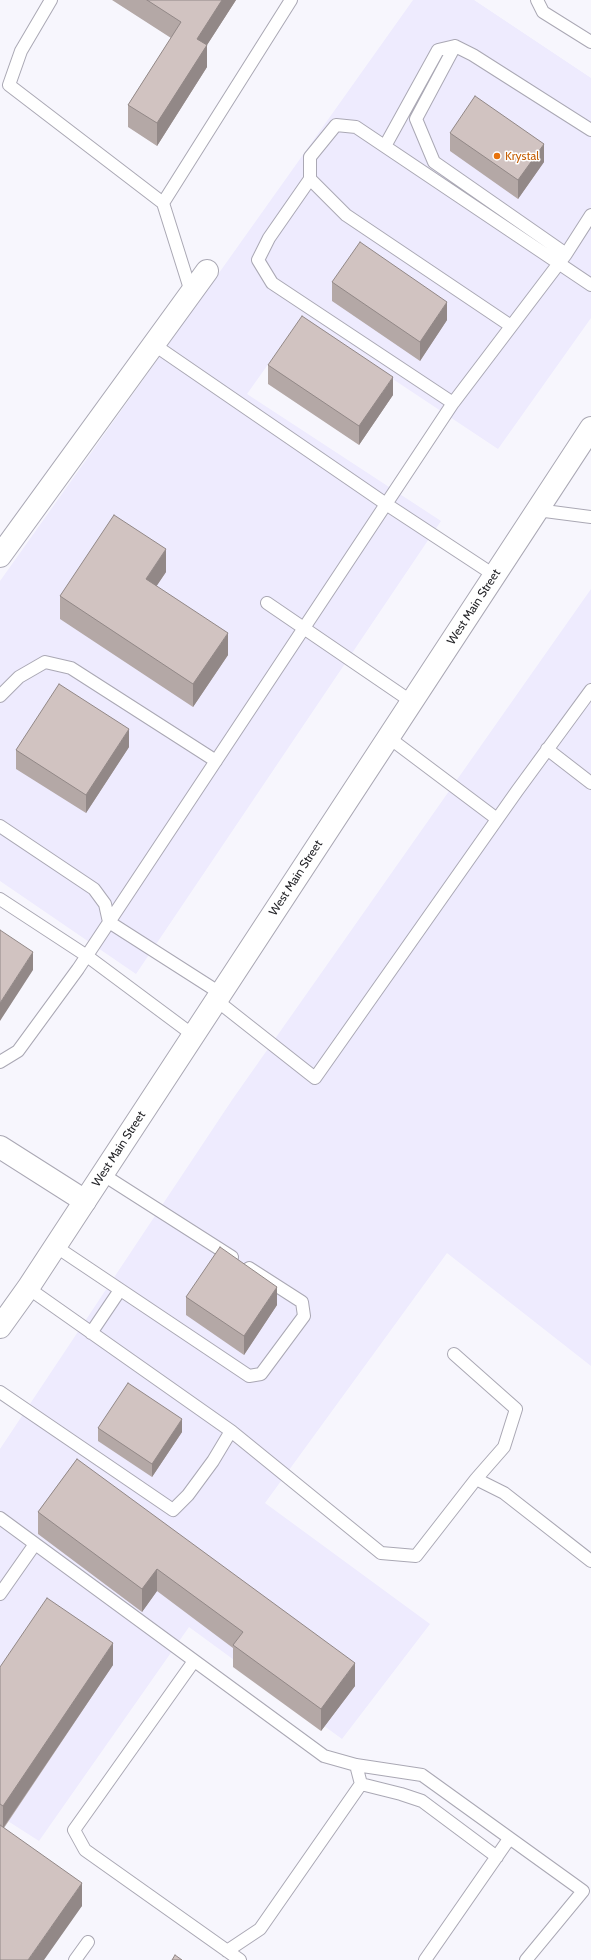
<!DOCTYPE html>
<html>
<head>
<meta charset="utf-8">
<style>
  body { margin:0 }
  canvas { display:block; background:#f7f6fd }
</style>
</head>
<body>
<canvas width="591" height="1960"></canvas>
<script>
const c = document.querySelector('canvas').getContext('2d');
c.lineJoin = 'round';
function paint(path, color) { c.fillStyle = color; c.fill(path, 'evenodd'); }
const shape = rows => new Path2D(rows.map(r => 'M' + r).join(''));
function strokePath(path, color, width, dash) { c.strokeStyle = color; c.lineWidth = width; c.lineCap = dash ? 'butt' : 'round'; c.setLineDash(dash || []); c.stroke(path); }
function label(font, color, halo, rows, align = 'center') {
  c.font = font + ' Cabin,sans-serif'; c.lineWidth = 3; c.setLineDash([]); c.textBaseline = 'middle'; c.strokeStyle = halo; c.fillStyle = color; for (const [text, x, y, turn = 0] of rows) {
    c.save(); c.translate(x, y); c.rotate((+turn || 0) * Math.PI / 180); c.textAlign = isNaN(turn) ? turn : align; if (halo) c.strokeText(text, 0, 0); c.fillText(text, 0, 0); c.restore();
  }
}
paint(shape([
  [413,0,474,0,591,78,591,318,498,449,301,318,247,394,441,521,136,974,0,881,0,581],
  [591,589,591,1366,447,1253,265,1503,430,1624,342,1739,189,1627,39,1841,0,1816,0,1449,232,1100]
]), '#eeebfe');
const lane = shape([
  [51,0,21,51,9,85,163,203],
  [537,0,543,12,591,42],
  [455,46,416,119,434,162,566,254],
  [385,146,438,50,455,46,473,55,591,130],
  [310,179,269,238,258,260,272,283,453,403],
  [191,292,163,203,291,0],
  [511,326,346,215,310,179,310,157,336,125,356,127,591,285],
  [153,344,386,504,494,575],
  [537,510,591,517],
  [267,603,412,702],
  [0,696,19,677,45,662,71,668,216,761],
  [388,737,497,819],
  [547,749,591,783],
  [0,826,94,889,105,904,109,922,220,993],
  [0,899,87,956,193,1035],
  [216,1000,315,1078,517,791,591,690],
  [0,1062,18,1051,78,969,453,403,566,254,591,215],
  [102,1174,232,1257],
  [55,1246,249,1376,261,1374,304,1316,302,1302,249,1268],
  [28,1288,231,1431,381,1553,416,1556,476,1479,504,1493,591,1561],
  [91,1333,120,1290],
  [454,1354,516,1409,504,1447,476,1479],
  [0,1392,173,1510,188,1495,213,1461,231,1431],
  [0,1518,324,1756,356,1765,422,1775,583,1891,526,1960],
  [0,1594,35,1544],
  [194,1661,74,1830,85,1850,240,1960],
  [361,1784,401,1794,422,1801,497,1857],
  [227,1951,260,1929,361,1784,356,1765],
  [75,1960,88,1942],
  [425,1960,509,1839]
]);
const street = shape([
  [0,556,207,271],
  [0,1147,85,1201]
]);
const primary = shape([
  [0,1327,28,1288,591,428]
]);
strokePath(lane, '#aaa8b4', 14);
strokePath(street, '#aaa8b4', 24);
strokePath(primary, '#aaa8b4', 24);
strokePath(lane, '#fff', 12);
strokePath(street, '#fff', 22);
strokePath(primary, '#fff', 22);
paint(shape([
  [112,0,236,0,207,45,207,67,157,146,128,127,128,105,171,38],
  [450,133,544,162,518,199,450,151],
  [332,282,447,320,420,361,332,301],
  [268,365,393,395,359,445,268,384],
  [166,572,156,586,228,655,193,707,60,619,60,596],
  [129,747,86,813,16,769,16,750],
  [186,1297,277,1305,244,1355,186,1315],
  [98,1428,182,1432,152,1477,98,1441],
  [77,1459,355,1686,321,1731,233,1667,233,1648,157,1591,142,1612,38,1534,38,1512],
  [113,1665,4,1828,82,1906,0,1960,0,1667]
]), '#b4a8a6');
paint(shape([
  [222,0,236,0,207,45,207,67,157,146,157,123,197,39],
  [544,144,544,162,518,199,518,180],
  [447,302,447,320,420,361,420,342],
  [393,377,393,395,359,445,359,426],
  [166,549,166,572,146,602,146,579],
  [228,633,228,655,193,707,193,684],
  [129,729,129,747,86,813,86,795],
  [33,952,33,970,0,1021,0,1003],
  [277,1287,277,1305,244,1355,244,1336],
  [182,1419,182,1432,152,1477,152,1464],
  [157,1569,157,1591,142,1612,142,1589],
  [113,1643,113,1665,3,1828,3,1806],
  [355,1663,355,1686,321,1731,321,1709],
  [82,1883,82,1906,44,1960,28,1960]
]), '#928887');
const building = shape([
  [147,0,222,0,197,39,207,45,157,123,128,105,181,22,147,0],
  [475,96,544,144,518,180,450,133,475,96],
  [360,242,447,302,420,342,332,282,360,242],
  [302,316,393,377,359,426,268,365,302,316],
  [114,515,166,549,146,579,228,633,193,684,60,596,114,515],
  [59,684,129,729,86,795,16,750,59,684],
  [0,930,33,952,0,1003,0,930],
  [220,1247,277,1287,244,1336,186,1297,220,1247],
  [128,1383,182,1419,152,1464,98,1428,128,1383],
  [77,1459,355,1663,321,1709,233,1645,243,1632,157,1569,142,1589,38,1512,77,1459],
  [47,1598,113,1643,3,1806,0,1804,0,1667,47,1598],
  [0,1825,82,1883,28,1960,0,1960,0,1825],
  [175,1955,182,1960,172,1960,175,1955]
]);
paint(building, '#d1c3c1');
strokePath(building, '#928887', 1);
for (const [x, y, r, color] of [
  [497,156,4,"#e8710a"]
]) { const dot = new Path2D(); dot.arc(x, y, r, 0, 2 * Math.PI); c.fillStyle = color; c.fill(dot); strokePath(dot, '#fff', 1.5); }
label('12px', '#c56008', '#fff', [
  ["Krystal",505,156]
], 'left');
label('12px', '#1f1f23', '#fff', [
  ["West Main Street",474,607,-57],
  ["West Main Street",296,878,-57],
  ["West Main Street",119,1149,-57]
]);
</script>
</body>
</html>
